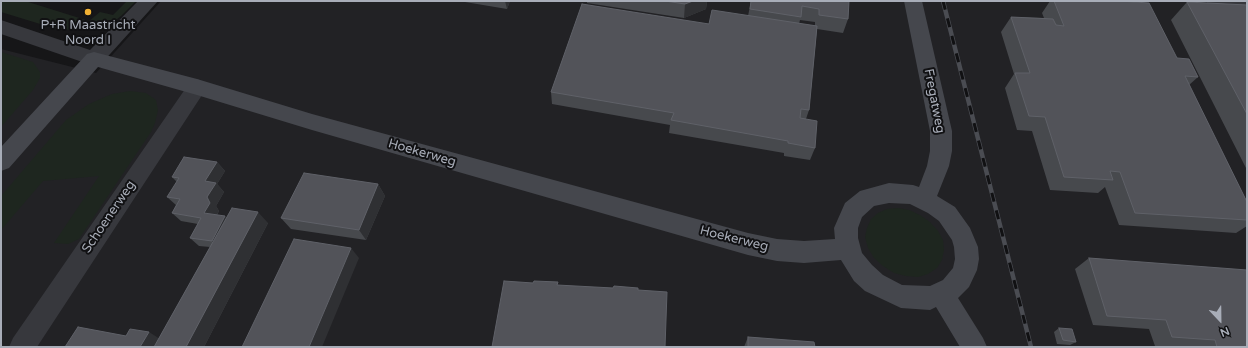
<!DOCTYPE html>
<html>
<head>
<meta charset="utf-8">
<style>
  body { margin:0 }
  #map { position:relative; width:1248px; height:348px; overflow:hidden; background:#161618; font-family:"Varela Round",sans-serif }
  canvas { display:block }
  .frame { position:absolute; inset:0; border:2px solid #a8adb8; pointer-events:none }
  .north { position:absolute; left:1200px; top:300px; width:40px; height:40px; -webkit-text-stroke:3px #111113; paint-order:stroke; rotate:158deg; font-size:11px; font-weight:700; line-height:16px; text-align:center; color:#a8adb8 }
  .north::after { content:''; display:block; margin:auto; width:14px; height:18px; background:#a8adb8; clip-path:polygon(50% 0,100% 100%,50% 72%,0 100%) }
</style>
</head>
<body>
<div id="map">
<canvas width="1248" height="348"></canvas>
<div class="frame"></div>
<div class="north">N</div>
</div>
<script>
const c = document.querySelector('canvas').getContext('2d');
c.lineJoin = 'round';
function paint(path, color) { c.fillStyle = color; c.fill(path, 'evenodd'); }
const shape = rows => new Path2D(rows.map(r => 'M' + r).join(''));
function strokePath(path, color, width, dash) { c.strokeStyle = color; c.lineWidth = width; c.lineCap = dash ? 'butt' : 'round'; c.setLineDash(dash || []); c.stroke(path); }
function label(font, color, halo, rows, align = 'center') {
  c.font = font + ' "Varela Round",sans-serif'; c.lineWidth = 4; c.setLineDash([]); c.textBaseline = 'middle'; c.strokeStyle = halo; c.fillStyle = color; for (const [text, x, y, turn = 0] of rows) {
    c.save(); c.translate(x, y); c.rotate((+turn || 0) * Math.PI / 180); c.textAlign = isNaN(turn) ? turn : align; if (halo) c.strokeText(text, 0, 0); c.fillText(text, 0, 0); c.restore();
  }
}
paint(shape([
  [161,1,1247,1,1247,347,1,347,1,49,96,73]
]), '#222225');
paint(shape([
  [1,1,25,1,89,21,100,12,113,15,127,1,136,1,121,16,108,26,99,28,70,30,50,27,1,12],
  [1,52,33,62,40,72,40,78,33,90,1,127],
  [130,91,146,93,156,100,158,110,155,123,151,132,79,239,68,244,54,243,99,176,43,181,1,230,1,196,66,120,89,104,112,94],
  [898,208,909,210,920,215,930,222,938,231,943,240,944,250,942,260,937,268,928,274,918,277,906,276,894,273,883,266,874,258,868,248,865,237,867,228,871,219,878,213,887,209]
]), '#1e261f');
paint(shape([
  [138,1,158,1,101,64,94,66,1,34,1,20,90,50,138,1],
  [1206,1,1247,1,1247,9,1215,7,1209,6,1206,1],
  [197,79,204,82,207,87,204,92,37,347,9,347,13,338,190,82,197,79]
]), '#37383d');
paint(shape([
  [904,1,922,1,952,131,952,151,949,166,937,196,955,207,970,228,978,247,979,259,977,270,969,287,958,298,983,338,987,347,960,347,936,307,930,310,901,308,865,291,854,281,841,260,804,263,777,261,748,255,312,130,197,95,98,67,9,168,1,171,1,147,87,54,94,52,197,79,312,114,748,233,777,239,804,241,835,239,834,228,845,203,860,191,889,183,913,185,919,187,927,166,930,151,930,131,904,1],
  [889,203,910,204,928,213,939,221,952,240,954,247,955,259,953,268,943,280,930,286,902,285,883,275,872,265,862,253,858,238,858,228,862,217,874,206,889,203]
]), '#45474d');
const rail = shape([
  [943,1,1031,347]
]);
strokePath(rail, '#4a4c52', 4.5);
strokePath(rail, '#111113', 3, [9]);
paint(shape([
  [459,1,510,1,507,9],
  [587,1,707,1,706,9,684,18,587,3],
  [751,1,849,1,848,19,843,33,817,29,809,110,806,119,815,148,810,160,784,156,784,153,669,133,670,125,552,104,551,92,709,24,748,16],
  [800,20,815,22,815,26,799,24],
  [1050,1,1120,1,1177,58,1198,77,1189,85,1247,202,1247,226,1236,233,1119,225,1105,187,1098,193,1050,190,1032,131,1017,130,1005,88,1014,74,1001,32,1011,17,1044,18,1042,13],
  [1187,2,1247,5,1247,170,1171,20],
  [217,162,225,171,217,184,224,192,216,206,219,211,217,215,226,217,268,223,204,347,65,347,126,336,159,339,210,247,199,246,190,238,198,224,181,221,172,213,176,205,167,197,177,182,172,177],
  [378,184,385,196,366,240,291,229,281,218],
  [1089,258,1247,347,1172,347,1155,346,1149,329,1093,325,1075,269],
  [1059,328,1076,342,1070,345,1057,344,1054,332],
  [748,337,815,347,744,347]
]), '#47494d');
paint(shape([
  [505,1,510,1,507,9],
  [693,1,707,1,706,9,684,18,685,4],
  [217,162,225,171,217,184,224,192,216,206,219,211,213,221,204,213,205,181],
  [378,184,385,196,366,240,359,230],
  [258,212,268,223,204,347,186,347],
  [225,216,234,224,220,249,212,241],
  [351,248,359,258,322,347,309,347],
  [149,332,160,339,155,347,140,347]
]), '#2f3033');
const building = shape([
  [665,1,693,1,685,4,665,1],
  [751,1,849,1,848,19,819,15,819,9,802,6,801,17,750,9,751,1],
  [1054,1,1120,1,1149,3,1177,58,1189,59,1198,77,1185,76,1247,202,1247,220,1135,213,1120,172,1110,171,1113,180,1064,177,1045,117,1029,116,1015,73,1030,73,1011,17,1053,19,1056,25,1064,26,1054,1],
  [1187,2,1247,5,1247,114,1187,2],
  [582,4,709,24,712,10,817,26,809,110,801,109,800,118,817,121,815,148,788,143,788,141,671,120,674,113,551,92,582,4],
  [184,157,217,162,205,181,216,183,207,197,210,203,204,213,225,216,212,241,190,238,201,218,172,213,180,199,167,197,179,178,172,177,184,157],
  [304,173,378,184,359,230,281,218,304,173],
  [232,208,258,212,186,347,154,347,232,208],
  [294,239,351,248,309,347,242,347,294,239],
  [1089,258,1247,270,1247,347,1217,347,1215,340,1172,337,1166,320,1107,316,1089,258],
  [504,281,533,283,534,281,558,282,557,285,613,288,614,286,638,288,638,290,667,292,665,347,492,347,504,281],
  [78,327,126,336,130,329,149,332,140,347,65,347,78,327],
  [1059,328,1072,329,1076,342,1063,340,1059,328],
  [748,337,814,342,815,347,748,347,748,337]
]);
paint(building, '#525359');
strokePath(building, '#5f6168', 1);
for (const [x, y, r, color] of [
  [88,12,4,"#f2b134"]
]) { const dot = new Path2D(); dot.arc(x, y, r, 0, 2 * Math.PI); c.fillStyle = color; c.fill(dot); strokePath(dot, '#111113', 1.5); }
label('13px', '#a8adb8', '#111113', [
  ["P+R Maastricht",88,26],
  ["Noord I",88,41]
]);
label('13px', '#a8adb8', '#111113', [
  ["Fregatweg",934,101,79],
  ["Hoekerweg",422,153,16],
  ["Schoenerweg",109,217,-56],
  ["Hoekerweg",734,239,14]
]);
</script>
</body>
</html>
